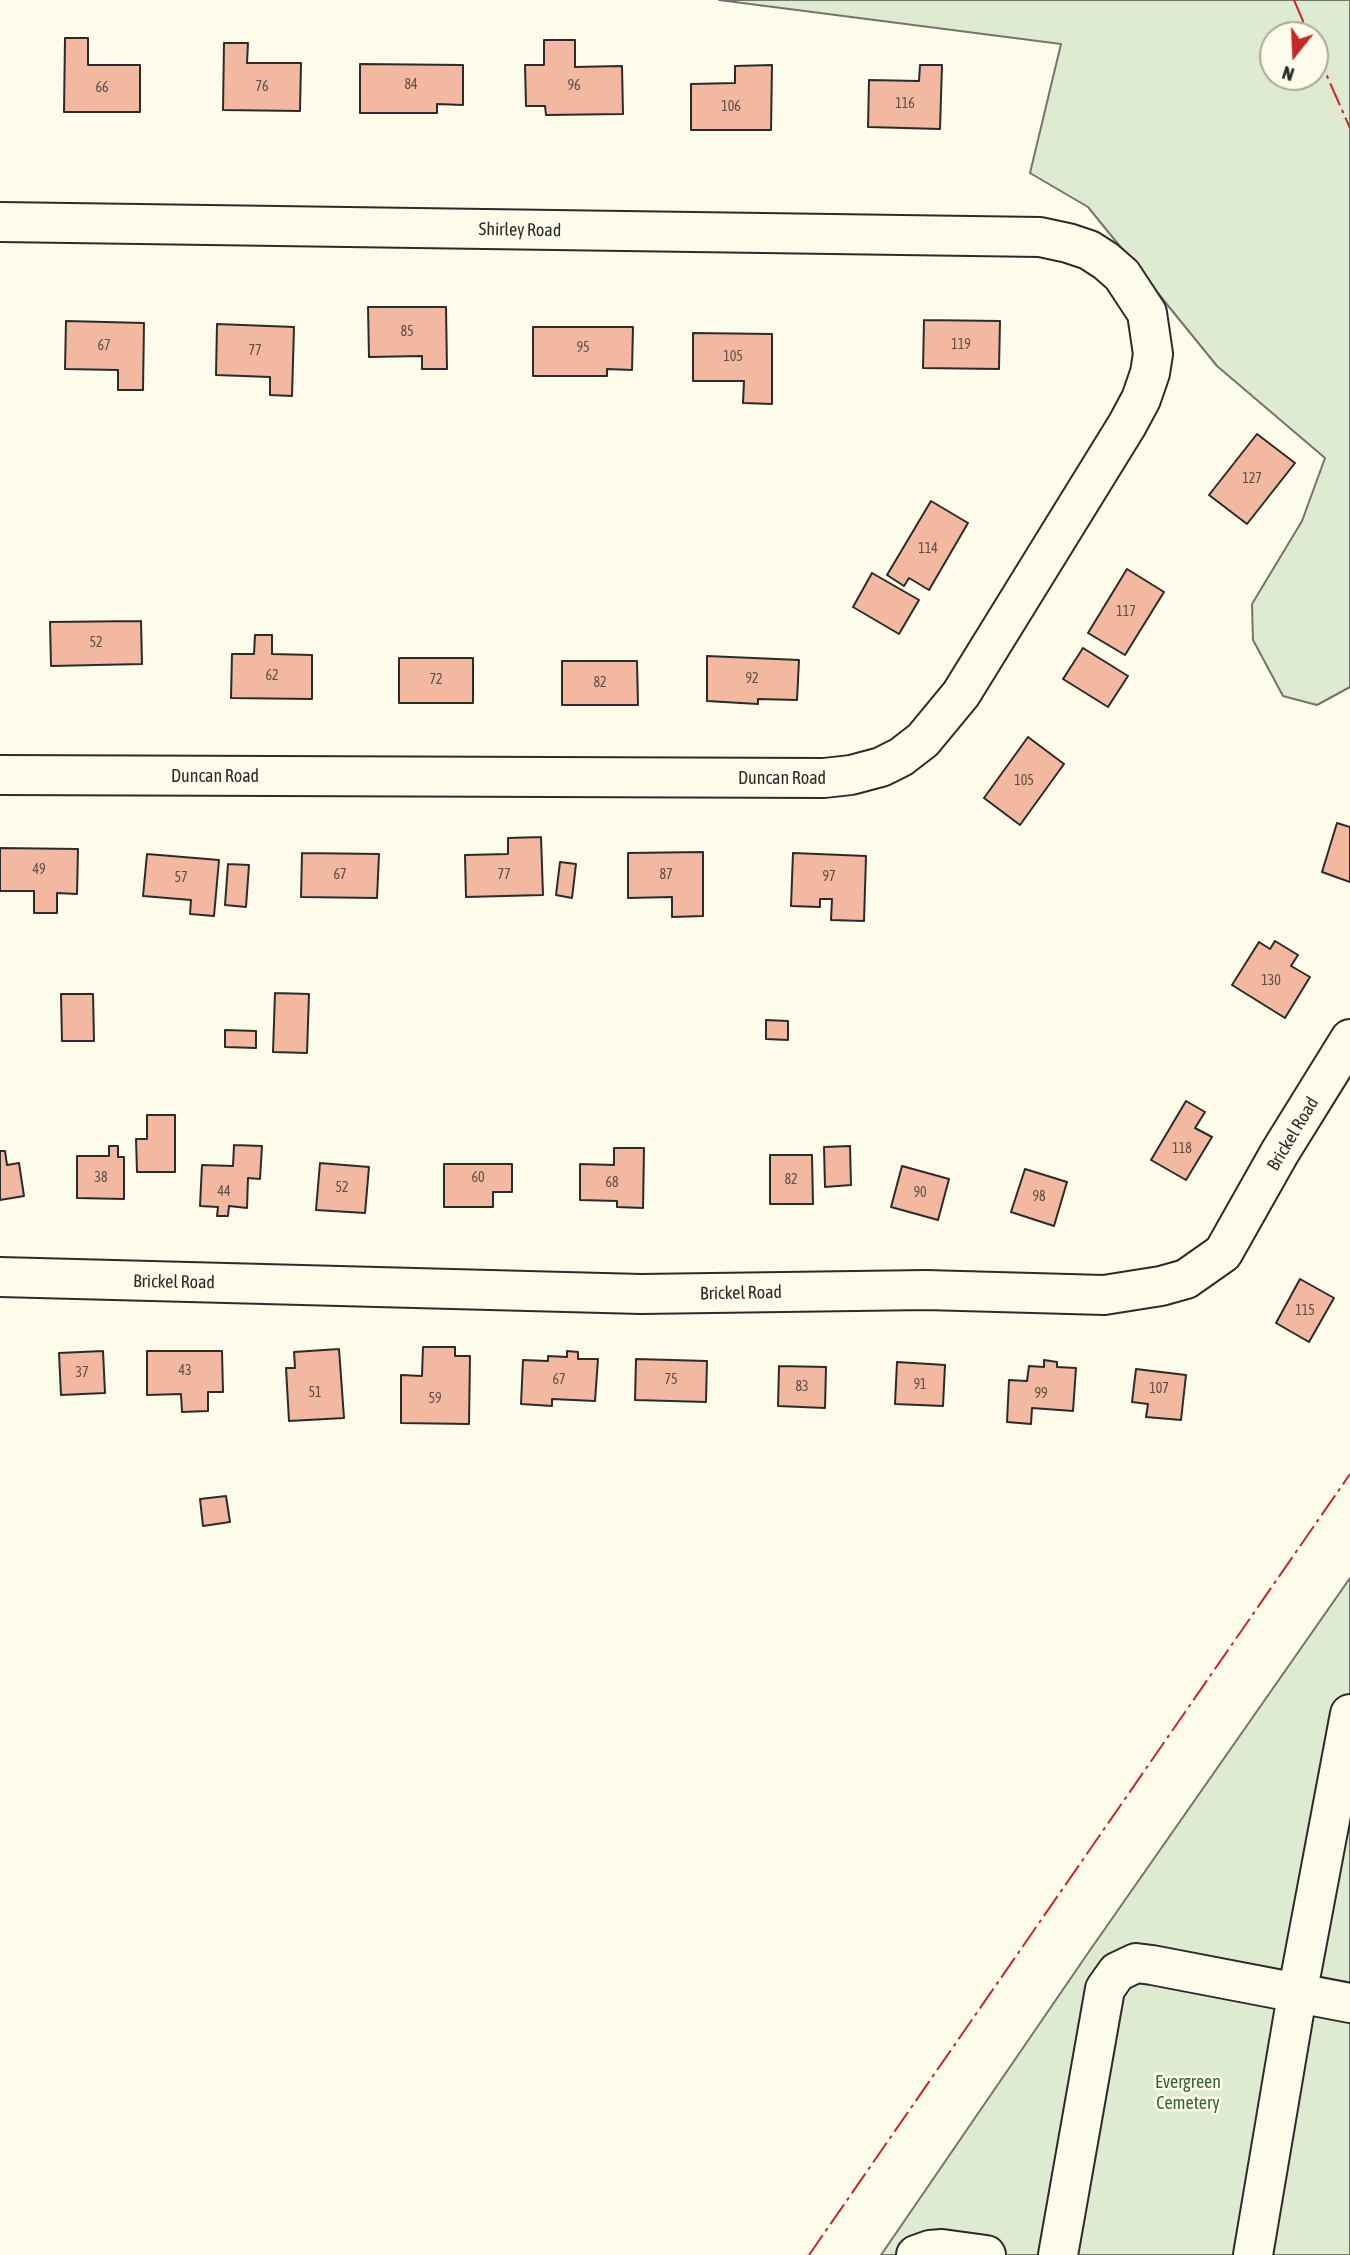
<!DOCTYPE html>
<html>
<head>
<meta charset="utf-8">
<style>
  body { margin:0 }
  #map { position:relative; width:1350px; height:2255px; overflow:hidden; background:#fdfbea; font-family:"Asap Condensed",sans-serif }
  canvas { display:block }
  .north { position:absolute; left:1259px; top:21px; width:70px; height:70px; box-sizing:border-box; background:#fdfbea; border:2px solid #a9a89e; border-radius:50%; rotate:198deg; font-size:19px; font-weight:700; line-height:28px; text-align:center; color:#2b2b2b }
  .north::after { content:''; display:block; margin:auto; width:24px; height:32px; background:#c62828; clip-path:polygon(50% 0,100% 100%,50% 72%,0 100%) }
</style>
</head>
<body>
<div id="map">
<canvas width="1350" height="2255"></canvas>
<div class="north">N</div>
</div>
<script>
const c = document.querySelector('canvas').getContext('2d');
c.lineJoin = 'round';
function paint(path, color) { c.fillStyle = color; c.fill(path, 'evenodd'); }
const shape = rows => new Path2D(rows.map(r => 'M' + r).join(''));
function strokePath(path, color, width, dash) { c.strokeStyle = color; c.lineWidth = width; c.lineCap = dash ? 'butt' : 'round'; c.setLineDash(dash || []); c.stroke(path); }
function label(font, color, halo, rows, align = 'center') {
  c.font = font + ' "Asap Condensed",sans-serif'; c.lineWidth = 5; c.setLineDash([]); c.textBaseline = 'middle'; c.strokeStyle = halo; c.fillStyle = color; for (const [text, x, y, turn = 0] of rows) {
    c.save(); c.translate(x, y); c.rotate((+turn || 0) * Math.PI / 180); c.textAlign = isNaN(turn) ? turn : align; if (halo) c.strokeText(text, 0, 0); c.fillText(text, 0, 0); c.restore();
  }
}
const green = shape([
  [719,0,1350,0,1350,687,1317,705,1283,696,1253,640,1252,604,1302,521,1325,458,1217,366,1088,207,1030,173,1061,44,719,0],
  [1273,35,1315,35,1315,77,1273,77,1273,35],
  [1350,1578,1350,2255,881,2255,1088,1953,1350,1578]
]);
paint(green, '#deebd1');
strokePath(green, '#74746e', 2);
const building = shape([
  [65,38,88,38,88,65,140,65,140,112,64,112,65,38],
  [544,40,575,40,575,67,622,66,623,114,546,115,545,106,526,106,525,65,544,65,544,40],
  [224,43,248,43,247,63,301,63,300,111,223,110,224,43],
  [360,64,463,65,463,105,437,104,437,113,360,113,360,64],
  [772,65,771,130,691,130,691,84,735,83,735,66,772,65],
  [920,65,942,65,940,129,868,127,869,80,919,81,920,65],
  [368,307,446,307,447,369,422,369,422,356,369,357,368,307],
  [924,320,1000,321,999,369,923,368,924,320],
  [66,321,144,323,143,390,118,390,118,370,65,369,66,321],
  [217,324,294,327,292,396,270,395,270,377,216,375,217,324],
  [533,327,633,327,632,370,607,369,607,376,533,376,533,327],
  [693,333,772,334,772,404,743,403,744,381,693,381,693,333],
  [1257,434,1295,463,1247,524,1209,495,1257,434],
  [931,501,968,523,929,590,909,578,904,586,887,575,931,501],
  [1127,569,1164,592,1125,655,1088,633,1127,569],
  [872,573,919,600,899,634,853,607,872,573],
  [141,621,142,664,51,666,50,622,141,621],
  [255,635,272,635,272,654,312,655,312,699,231,698,232,654,254,654,255,635],
  [1083,648,1128,676,1108,707,1063,679,1083,648],
  [707,656,799,660,797,700,758,699,758,704,707,701,707,656],
  [399,658,473,658,473,703,399,703,399,658],
  [562,661,637,661,638,705,562,705,562,661],
  [1028,737,1064,764,1020,825,984,798,1028,737],
  [1337,823,1350,827,1350,882,1322,872,1337,823],
  [541,837,543,895,466,897,465,855,508,854,508,838,541,837],
  [0,848,78,849,77,894,57,893,57,913,34,913,34,891,0,891,0,848],
  [703,852,703,916,672,917,672,897,628,898,628,853,703,852],
  [302,853,379,854,377,898,301,897,302,853],
  [793,853,866,856,864,921,831,920,832,899,820,899,820,907,791,906,793,853],
  [147,854,219,860,214,916,190,914,191,900,143,896,147,854],
  [560,862,576,864,572,898,556,895,560,862],
  [228,864,249,865,246,907,225,905,228,864],
  [1275,941,1298,955,1291,966,1310,977,1285,1018,1232,985,1259,942,1270,949,1275,941],
  [275,993,309,994,307,1053,273,1052,275,993],
  [61,994,93,994,94,1041,62,1041,61,994],
  [766,1020,788,1021,788,1040,766,1039,766,1020],
  [225,1030,256,1031,256,1048,225,1047,225,1030],
  [1186,1101,1205,1112,1195,1128,1212,1137,1186,1180,1151,1160,1186,1101],
  [147,1115,175,1115,175,1172,137,1172,136,1139,147,1139,147,1115],
  [234,1145,262,1146,260,1179,248,1178,247,1208,229,1206,228,1216,217,1216,218,1207,200,1206,202,1165,233,1166,234,1145],
  [109,1146,118,1146,118,1157,124,1157,124,1199,77,1198,77,1156,109,1156,109,1146],
  [850,1146,851,1185,825,1187,824,1147,850,1146],
  [614,1148,644,1148,643,1208,617,1207,617,1201,580,1200,580,1164,614,1165,614,1148],
  [0,1151,5,1151,7,1165,19,1163,24,1196,0,1200,0,1151],
  [770,1155,812,1155,813,1204,770,1204,770,1155],
  [320,1163,369,1167,365,1213,316,1210,320,1163],
  [444,1164,512,1164,512,1192,493,1192,493,1207,444,1207,444,1164],
  [902,1166,949,1179,938,1220,891,1207,902,1166],
  [1025,1169,1067,1182,1054,1226,1011,1212,1025,1169],
  [1300,1279,1334,1298,1309,1342,1276,1323,1300,1279],
  [423,1347,455,1347,455,1356,470,1356,469,1424,401,1423,401,1375,422,1376,423,1347],
  [339,1349,344,1418,289,1421,286,1368,295,1368,294,1352,339,1349],
  [103,1351,105,1393,61,1395,59,1353,103,1351],
  [147,1351,222,1351,223,1392,208,1392,208,1411,182,1412,181,1394,147,1395,147,1351],
  [567,1351,578,1352,578,1359,598,1359,595,1401,552,1399,552,1406,521,1404,523,1360,548,1361,548,1356,567,1357,567,1351],
  [636,1359,707,1361,706,1402,635,1400,636,1359],
  [1044,1360,1057,1362,1057,1367,1076,1368,1073,1411,1032,1408,1031,1424,1007,1422,1009,1380,1027,1381,1029,1366,1044,1367,1044,1360],
  [897,1362,945,1365,943,1406,895,1404,897,1362],
  [779,1366,826,1367,825,1408,778,1406,779,1366],
  [1136,1369,1186,1375,1181,1420,1146,1417,1148,1404,1132,1402,1136,1369],
  [226,1496,230,1522,203,1526,200,1499,226,1496]
]);
paint(building, '#f2b8a0');
strokePath(building, '#2b2b2b', 2);
const minor = shape([
  [0,222,1040,237,1068,243,1089,250,1106,261,1122,275,1147,313,1153,354,1150,373,1141,399,1127,425,961,694,923,740,901,757,881,767,851,775,824,778,0,775],
  [0,1277,641,1294,926,1290,1104,1295,1161,1286,1186,1279,1223,1253,1280,1152,1350,1039],
  [916,2255,930,2250,942,2249,986,2255],
  [1058,2255,1105,1989,1117,1972,1136,1963,1152,1965,1350,2003],
  [1253,2255,1297,1995,1350,1714]
]);
strokePath(minor, '#2b2b2b', 42);
strokePath(minor, '#fdfbea', 38);
strokePath(shape([
  [1294,0,1309,35],
  [1315,49,1350,128],
  [809,2255,1350,1474]
]), '#c62828', 2, [24, 5, 3.5, 5]);
label('14px', '#5d4e48', null, [
  ["84",411,85],
  ["96",574,86],
  ["76",262,87],
  ["66",102,88],
  ["116",905,104],
  ["106",731,107],
  ["85",407,332],
  ["119",961,345],
  ["67",104,346],
  ["95",583,348],
  ["77",255,351],
  ["105",733,357],
  ["127",1252,479],
  ["114",928,549],
  ["117",1126,612],
  ["52",96,643],
  ["62",272,676],
  ["92",752,679],
  ["72",436,680],
  ["82",600,683],
  ["105",1024,781],
  ["49",39,870],
  ["67",340,875],
  ["77",504,875],
  ["87",666,875],
  ["97",829,877],
  ["57",181,878],
  ["130",1271,981],
  ["118",1182,1149],
  ["38",101,1178],
  ["60",478,1178],
  ["82",791,1180],
  ["68",612,1183],
  ["52",342,1188],
  ["44",224,1192],
  ["90",920,1193],
  ["98",1039,1197],
  ["115",1305,1311],
  ["43",185,1371],
  ["37",82,1373],
  ["67",559,1380],
  ["75",671,1380],
  ["91",920,1385],
  ["83",802,1387],
  ["107",1159,1389],
  ["51",315,1393],
  ["99",1041,1394],
  ["59",435,1399]
]);
label('18px', '#2b2b2b', '#fdfbea', [
  ["Shirley Road",520,230,1],
  ["Duncan Road",215,776],
  ["Duncan Road",782,778],
  ["Brickel Road",1293,1134,-59],
  ["Brickel Road",174,1282,1],
  ["Brickel Road",741,1293,-1]
]);
label('18px', '#34623c', '#fdfbea', [
  ["Evergreen",1188,2082],
  ["Cemetery",1188,2103]
]);
</script>
</body>
</html>
